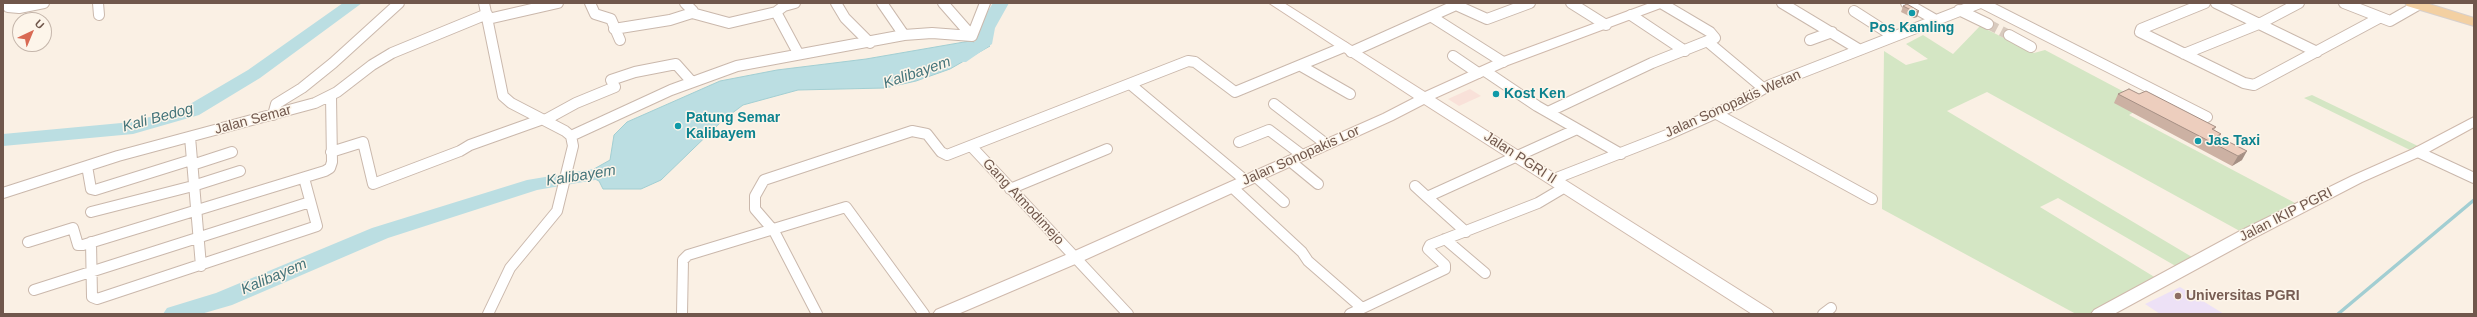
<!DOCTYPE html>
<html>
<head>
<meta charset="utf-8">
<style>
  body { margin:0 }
  #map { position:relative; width:2477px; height:317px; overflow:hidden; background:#faf0e4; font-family:Arial,sans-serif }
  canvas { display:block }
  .frame { position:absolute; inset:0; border:4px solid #70574c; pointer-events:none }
  .north { position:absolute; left:12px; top:12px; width:40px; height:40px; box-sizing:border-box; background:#fdf5ea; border:1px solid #c5b6ab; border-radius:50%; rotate:44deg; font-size:11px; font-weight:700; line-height:16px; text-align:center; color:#70574c }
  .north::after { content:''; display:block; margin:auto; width:14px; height:18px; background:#d96a54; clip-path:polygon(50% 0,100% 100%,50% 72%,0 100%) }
</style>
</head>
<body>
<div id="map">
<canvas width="2477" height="317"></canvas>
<div class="frame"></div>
<div class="north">U</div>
</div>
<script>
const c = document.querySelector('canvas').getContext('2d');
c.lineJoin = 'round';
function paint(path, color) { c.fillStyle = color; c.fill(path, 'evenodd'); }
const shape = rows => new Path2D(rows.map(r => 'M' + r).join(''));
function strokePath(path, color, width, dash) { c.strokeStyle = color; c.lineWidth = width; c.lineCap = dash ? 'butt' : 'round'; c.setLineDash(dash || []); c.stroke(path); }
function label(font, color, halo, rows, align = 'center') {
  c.font = font + ' Arial,sans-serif'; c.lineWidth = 3; c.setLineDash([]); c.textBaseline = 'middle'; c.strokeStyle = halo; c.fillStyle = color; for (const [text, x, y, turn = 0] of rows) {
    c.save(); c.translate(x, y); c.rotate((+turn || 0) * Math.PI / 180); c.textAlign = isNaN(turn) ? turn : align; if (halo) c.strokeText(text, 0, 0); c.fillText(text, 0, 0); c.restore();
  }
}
paint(shape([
  [1470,89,1481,96,1459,106,1448,99]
]), '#f9e1d9');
paint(shape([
  [2180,287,2224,314,2160,314,2145,304]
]), '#ede1f6');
paint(shape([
  [1980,26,2034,53,2045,50,2147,104,2129,115,2297,204,2247,235,1987,92,1947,111,2197,260,2179,268,2058,198,2040,207,2161,281,2091,314,2076,314,1882,209,1884,51,1906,65,1928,59,1906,44,1923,35,1953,54],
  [2312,95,2420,147,2412,151,2304,98]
]), '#d4e6c4');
const water = shape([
  [970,41,990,46,950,69,916,81,885,88,798,90,743,105,723,120,661,180,641,189,603,189,599,181,591,177,594,169,610,160,614,135,627,122,720,81,777,70,866,59,970,41]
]);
paint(water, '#bbdee2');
strokePath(water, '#a2ced2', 1);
strokePath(shape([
  [2338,314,2474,200]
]), '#a2ced2', 3.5);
paint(shape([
  [343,3,362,3,260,78,199,115,133,134,3,146,3,134,132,122,185,107,248,70,343,3],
  [993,3,1009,3,995,28,992,44,966,62,954,62,951,58,954,54,975,42,977,28,993,3],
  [617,165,624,167,627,171,624,175,537,190,388,238,232,305,201,314,163,314,167,308,216,293,372,228,527,180,617,165]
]), '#bbdee2');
strokePath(shape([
  [1988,24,2009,35]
]), '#d8cabe', 10, [10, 5]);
const street = shape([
  [6,3,8,7,19,8,44,3],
  [98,3,99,15],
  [484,3,503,96,511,103,565,131,571,136,573,146,557,211,510,268,488,314],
  [590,3,595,14,611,19,620,40],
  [685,3,693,11,692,13],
  [795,3,784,6,776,12,798,53],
  [836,3,845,18,870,43],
  [882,3,904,35],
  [943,3,972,36],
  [1571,3,1606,25],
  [1782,3,1860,50],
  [1906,3,1934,19],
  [1982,3,2207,117],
  [2205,3,2141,29,2140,32,2244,83,2254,85,2379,18],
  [2216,3,2317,52],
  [2344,3,2390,21,2418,5],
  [1959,10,1988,24],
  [1854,11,1893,36],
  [1631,15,1685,51],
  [1432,17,1503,62],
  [488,19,558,3],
  [614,29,670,20,692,13,729,23,776,12],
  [2009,35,2031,47],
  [972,36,985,3],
  [1810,40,1832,32],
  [1708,42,1763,88],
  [1351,52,1456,5,1487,19,1530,3],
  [2184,54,2261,23,2299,3],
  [1453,56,1478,73],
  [1301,66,1350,94],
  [1485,71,1537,106,1621,154],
  [1130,84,1246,181],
  [1274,104,1326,144],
  [1548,112,1652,63,1715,38,1710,32,1661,3],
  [1715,113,1872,199],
  [273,115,276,104,302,88,333,63,399,3],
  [545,120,576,103,615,87,611,80,635,72,676,64,692,82],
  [571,136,671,90,737,66,904,35,932,33,972,36],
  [190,137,201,266],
  [1239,142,1269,130,1302,155],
  [971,146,1128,314],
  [331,152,363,142,373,184,460,151,470,145,543,119],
  [2418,152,2474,178],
  [1290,161,1318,184],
  [192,165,232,152],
  [87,166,91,189,95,190,191,160],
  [1255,176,1284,202],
  [1554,179,1667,135,1739,103,1770,85,1980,3],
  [1415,186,1427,197,1577,129],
  [1232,187,1302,252,1308,261,1362,308],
  [1010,189,1107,149],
  [3,193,118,156,315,103,337,92,372,65,392,53,487,14],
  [1427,197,1466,232],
  [91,212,193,186,240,171],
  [1445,239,1485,273],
  [28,242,73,228,78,245,83,245,325,171,330,168,332,162,331,96],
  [91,242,92,297,97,299,317,226,304,178],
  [34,290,310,202],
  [682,314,683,260,688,255,846,207,924,314],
  [817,314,774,231,755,209,755,196,764,180,912,131,927,134,941,152,947,155,1188,61,1195,62,1235,92,1344,47],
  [1350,314,1445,269,1445,265,1428,249,1430,245,1538,203,1565,187],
  [1823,314,1831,308]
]);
const secondary = shape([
  [1269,3,1284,3,1425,92,1498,59,1650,3,1668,3,1666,6,1508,65,1435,98,1771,310,1774,314,1752,314,1424,104,1393,120,1080,262,958,314,933,314,936,310,1068,254,1383,114,1414,98,1269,3],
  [2474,117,2474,127,2423,155,2362,182,2252,239,2114,314,2091,314,2094,310,2240,231,2352,176,2413,149,2474,117]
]);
const primary = shape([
  [2405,3,2426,3,2474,18,2474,26,2407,6,2405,3]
]);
strokePath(street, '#cab8ac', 12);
strokePath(secondary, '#cfb9ac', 2);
strokePath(primary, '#d7d0cd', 2);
strokePath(street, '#fff', 10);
paint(secondary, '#fff');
paint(primary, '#f3d0a2');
paint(shape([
  [1903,6,1919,11,1917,17,1913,18,1901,12],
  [2118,94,2139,94,2216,127,2214,130,2221,134,2219,137,2242,160,2232,166,2114,103]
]), '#ccb1a3');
paint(shape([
  [1919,11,1917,17,1913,18,1915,12],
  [2247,151,2242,160,2232,166,2238,156]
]), '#a69085');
const building = shape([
  [1907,4,1919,11,1915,12,1903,6,1907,4],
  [2129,89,2139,94,2146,91,2216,127,2212,129,2221,134,2217,136,2247,151,2238,156,2118,94,2129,89]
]);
paint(building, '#edcebe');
strokePath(building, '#a69085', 1);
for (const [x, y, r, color] of [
  [1912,13,4,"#0f9aa8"],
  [1496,94,4,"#0f9aa8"],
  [678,126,4,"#0f9aa8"],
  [2198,141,4,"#0f9aa8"],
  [2178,296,4,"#8d6e63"]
]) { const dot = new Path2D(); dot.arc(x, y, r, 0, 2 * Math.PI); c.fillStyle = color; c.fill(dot); strokePath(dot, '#fdf5ea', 1.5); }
label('bold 14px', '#0d838f', '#fdf5ea', [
  ["Pos Kamling",1912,28,"center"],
  ["Kost Ken",1504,94],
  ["Patung Semar",686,118],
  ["Kalibayem",686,134],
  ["Jas Taxi",2206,141]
], 'left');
label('14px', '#70574c', '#fdf5ea', [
  ["Jalan Sonopakis Wetan",1733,104,-24],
  ["Jalan Semar",253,120,-15],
  ["Jalan Sonopakis Lor",1301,156,-24],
  ["Jalan PGRI II",1520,158,33],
  ["Gang Atmodimejo",1023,202,47],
  ["Jalan IKIP PGRI",2286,215,-27]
]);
label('bold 14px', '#785e54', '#fdf5ea', [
  ["Universitas PGRI",2186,296]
], 'left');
label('italic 15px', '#45757b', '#fdf5ea', [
  ["Kalibayem",917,73,-19],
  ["Kali Bedog",158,118,-15],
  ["Kalibayem",581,176,-9],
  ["Kalibayem",274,277,-23]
]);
</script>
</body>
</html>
